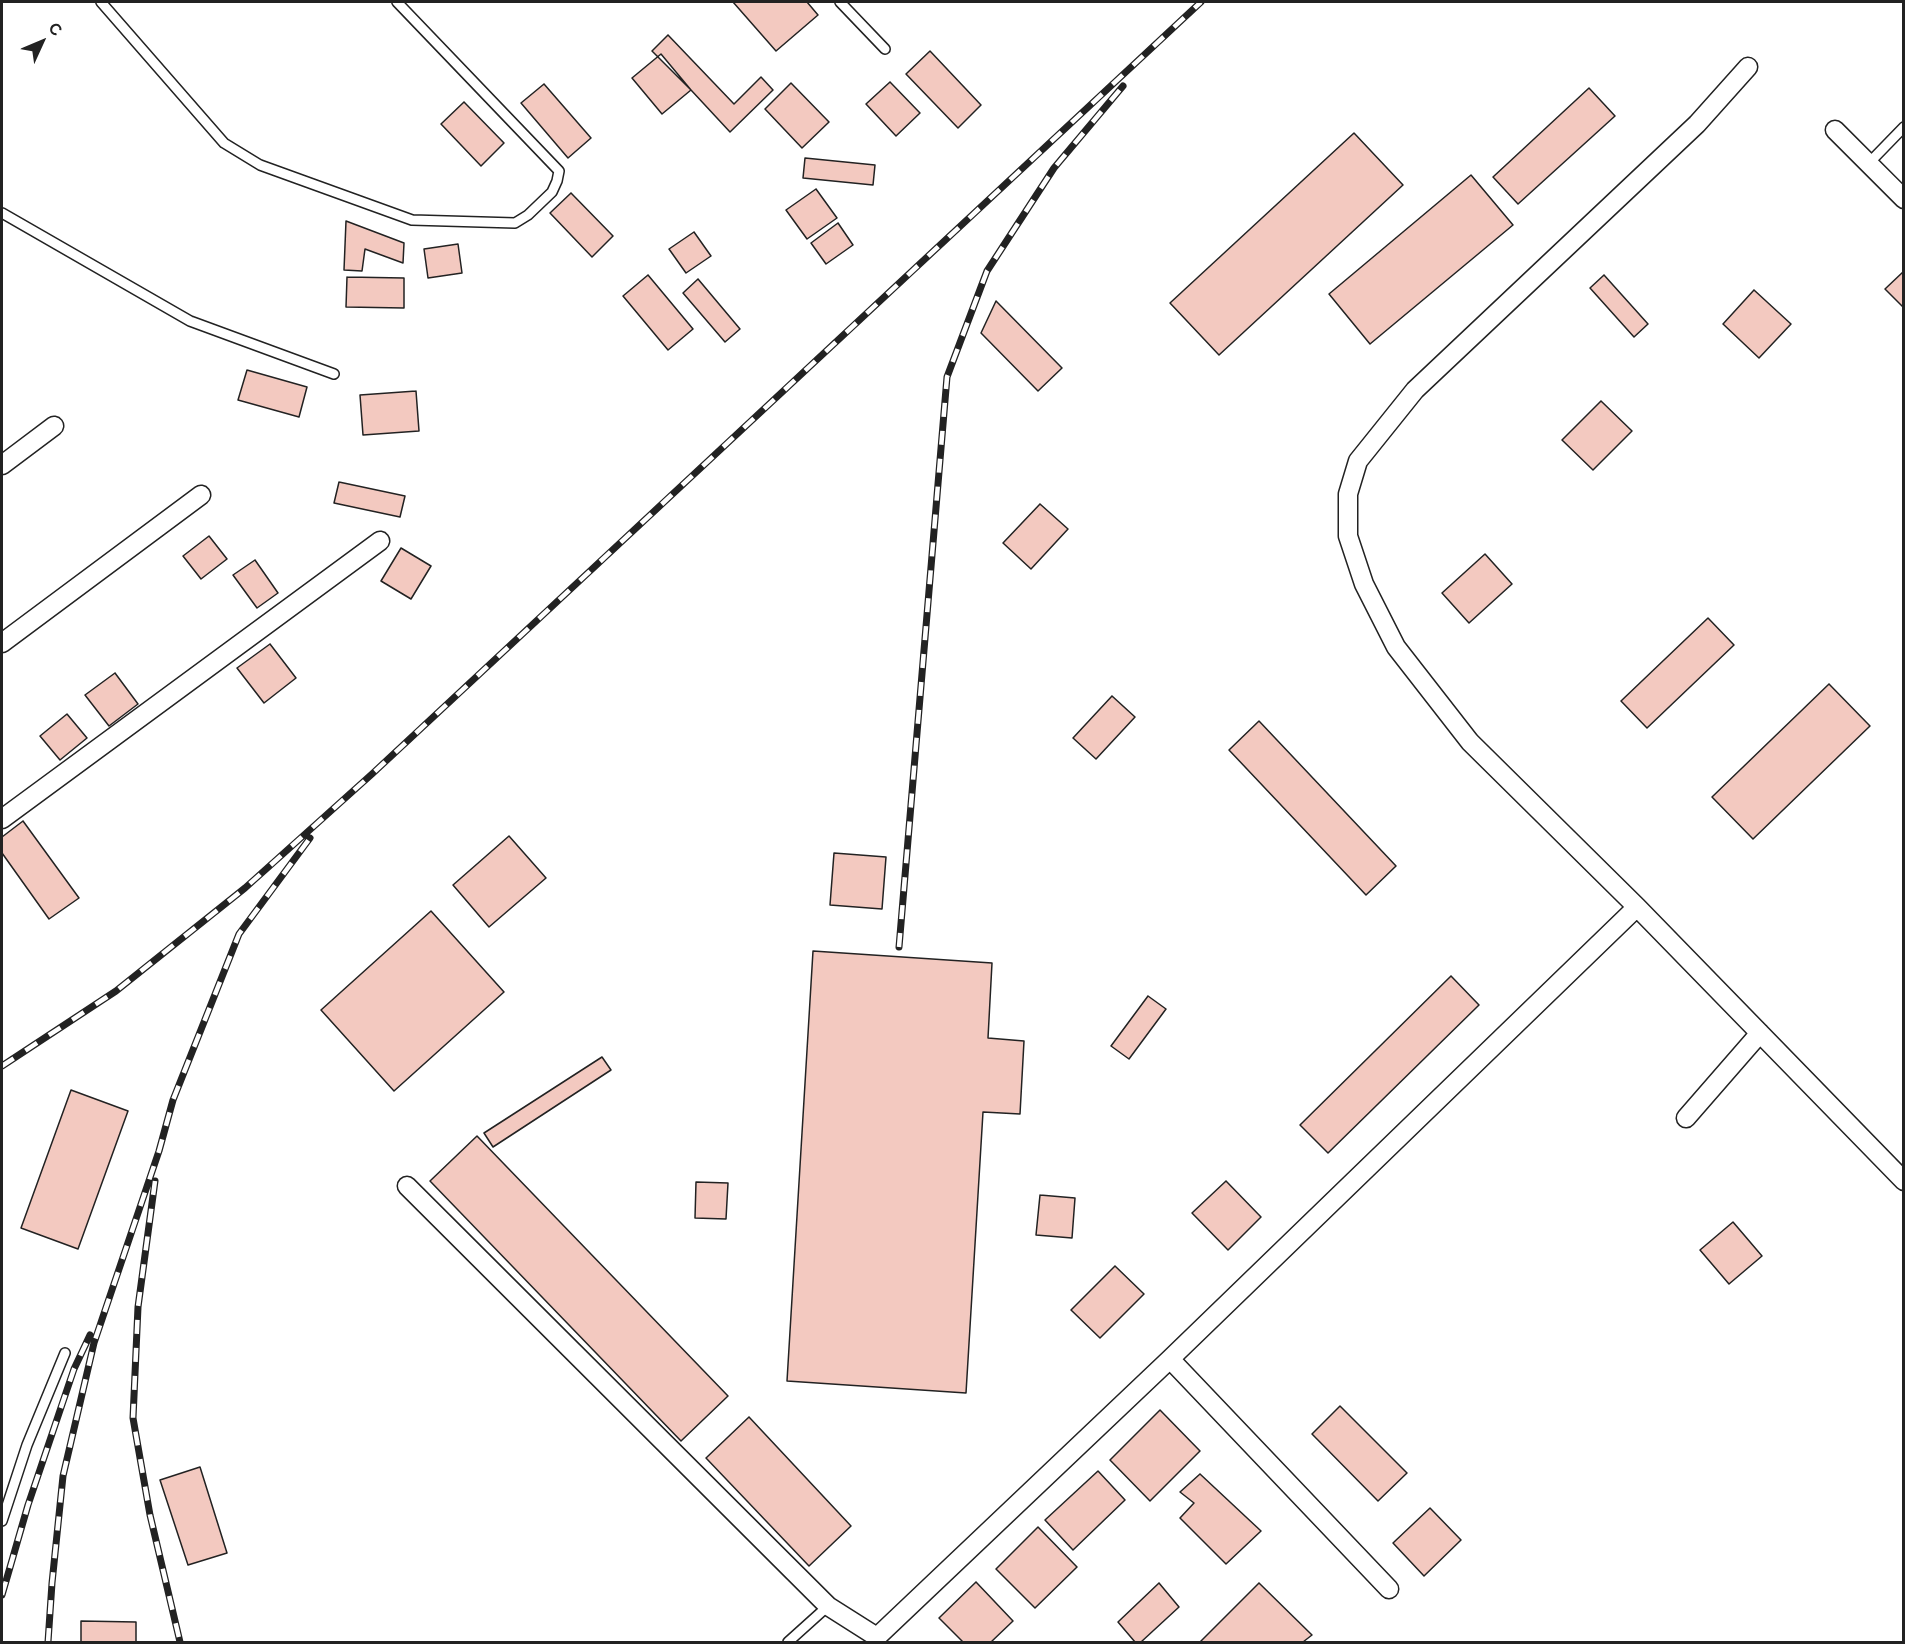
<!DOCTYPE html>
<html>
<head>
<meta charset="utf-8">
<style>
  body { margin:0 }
  #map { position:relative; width:1905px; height:1644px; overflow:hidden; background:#fff; font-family:Raleway,sans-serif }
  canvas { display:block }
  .frame { position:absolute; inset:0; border:3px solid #222; pointer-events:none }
  .north { position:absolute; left:12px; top:12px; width:60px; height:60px; -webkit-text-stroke:4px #fff; paint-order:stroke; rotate:46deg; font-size:16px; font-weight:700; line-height:24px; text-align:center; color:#222 }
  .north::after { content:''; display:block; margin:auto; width:21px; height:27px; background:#222; clip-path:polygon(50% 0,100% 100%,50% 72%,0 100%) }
</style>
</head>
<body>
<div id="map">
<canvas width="1905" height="1644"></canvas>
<div class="frame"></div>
<div class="north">С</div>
</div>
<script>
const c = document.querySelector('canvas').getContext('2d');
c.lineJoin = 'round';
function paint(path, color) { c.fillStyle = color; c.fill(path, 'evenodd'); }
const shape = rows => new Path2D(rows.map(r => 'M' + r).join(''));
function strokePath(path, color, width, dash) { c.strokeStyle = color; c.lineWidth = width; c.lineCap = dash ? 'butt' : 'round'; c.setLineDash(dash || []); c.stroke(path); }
const building = shape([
  [733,2,807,2,818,15,776,51,733,2],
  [668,35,734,104,761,77,773,90,730,132,691,90,652,51,668,35],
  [930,51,981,105,958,128,906,74,930,51],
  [661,54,691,90,662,114,632,78,661,54],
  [890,82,920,113,896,136,866,104,890,82],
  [791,83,829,122,802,148,765,109,791,83],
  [544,84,591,138,568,158,521,103,544,84],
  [1589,88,1615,116,1518,204,1493,177,1589,88],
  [464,102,504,143,481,166,441,124,464,102],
  [1354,133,1403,185,1219,355,1170,303,1354,133],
  [805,158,875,165,873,185,803,178,805,158],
  [1471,175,1513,225,1370,344,1329,294,1471,175],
  [816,189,837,218,807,239,786,210,816,189],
  [571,193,613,236,592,257,550,213,571,193],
  [346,221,404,243,403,263,365,249,362,271,344,270,346,221],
  [838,223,853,245,826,264,811,243,838,223],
  [694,232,711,256,686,273,669,249,694,232],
  [458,244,462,273,428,278,424,249,458,244],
  [1904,271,1904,308,1885,289,1904,271],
  [648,275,693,329,668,350,623,296,648,275],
  [1604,275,1648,324,1634,337,1590,288,1604,275],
  [347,277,404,278,404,308,346,307,347,277],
  [698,279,740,329,725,342,683,293,698,279],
  [1754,290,1791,324,1759,358,1723,324,1754,290],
  [996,301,1062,368,1038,391,981,333,996,301],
  [247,370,307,387,299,417,238,400,247,370],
  [416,391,419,431,363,435,360,395,416,391],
  [1601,401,1632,431,1593,470,1562,440,1601,401],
  [339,482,405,496,400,517,334,503,339,482],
  [1040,504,1068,529,1031,569,1003,543,1040,504],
  [209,536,227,559,201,579,183,556,209,536],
  [401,548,431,566,411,599,381,581,401,548],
  [1485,554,1512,584,1469,623,1442,593,1485,554],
  [255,560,278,593,257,608,233,575,255,560],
  [1708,618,1734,645,1647,728,1621,701,1708,618],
  [270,644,296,678,264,703,237,668,270,644],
  [115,673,138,704,109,726,85,695,115,673],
  [1829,684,1870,726,1753,839,1712,797,1829,684],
  [1112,696,1135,717,1096,759,1073,738,1112,696],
  [67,714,87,738,60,760,40,736,67,714],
  [1259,721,1396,866,1366,895,1229,750,1259,721],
  [23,821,79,898,49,919,2,853,2,837,23,821],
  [509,836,546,878,489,927,453,885,509,836],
  [834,853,886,857,882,909,830,905,834,853],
  [431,911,504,992,394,1091,321,1010,431,911],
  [813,951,992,963,988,1038,1024,1041,1020,1114,983,1112,966,1393,787,1381,813,951],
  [1451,976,1479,1005,1328,1153,1300,1125,1451,976],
  [1148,996,1166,1009,1129,1059,1111,1046,1148,996],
  [602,1057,611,1070,493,1147,484,1133,602,1057],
  [71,1090,128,1111,78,1249,21,1228,71,1090],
  [477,1136,728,1396,681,1441,430,1181,477,1136],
  [1226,1181,1261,1217,1228,1250,1192,1213,1226,1181],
  [696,1182,728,1183,726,1219,695,1218,696,1182],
  [1040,1195,1075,1198,1072,1238,1036,1235,1040,1195],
  [1733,1222,1762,1256,1729,1284,1700,1250,1733,1222],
  [1115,1266,1144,1294,1100,1338,1071,1310,1115,1266],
  [1340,1406,1407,1473,1378,1501,1312,1434,1340,1406],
  [1160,1410,1200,1451,1150,1501,1110,1460,1160,1410],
  [749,1417,851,1526,809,1566,706,1458,749,1417],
  [200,1467,227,1553,188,1565,160,1480,200,1467],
  [1098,1471,1125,1500,1073,1550,1045,1520,1098,1471],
  [1200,1474,1261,1531,1226,1564,1180,1518,1194,1503,1180,1492,1200,1474],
  [1430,1508,1461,1540,1424,1576,1393,1543,1430,1508],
  [1038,1527,1077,1567,1035,1608,996,1569,1038,1527],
  [976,1582,1013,1621,991,1642,963,1642,939,1618,976,1582],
  [1159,1583,1179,1607,1141,1642,1135,1642,1118,1622,1159,1583],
  [1259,1583,1312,1635,1303,1642,1200,1642,1259,1583],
  [81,1621,136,1622,136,1642,81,1642,81,1621]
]);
paint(building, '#f3c9c0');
strokePath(building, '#222', 1.5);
const service = shape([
  [101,2,224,143,260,165,412,220,515,223,528,215,552,192,557,181,559,171,397,2],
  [840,2,885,49],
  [1868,164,1904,127],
  [2,213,190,321,334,374],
  [2,1521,27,1445,65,1353],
  [788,1642,828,1606]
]);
const minor = shape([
  [1748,67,1697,124,1415,390,1358,461,1348,494,1348,536,1364,584,1396,647,1470,742,1637,907,1904,1181],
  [1835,130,1904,199],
  [2,465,54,426],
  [2,643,201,495],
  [2,819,380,541],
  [1686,1118,1760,1033],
  [407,1186,828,1606,877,1637,1170,1359,1637,907],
  [1170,1359,1389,1589]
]);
strokePath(service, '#222', 12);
strokePath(minor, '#222', 21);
strokePath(service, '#fff', 9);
strokePath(minor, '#fff', 18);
const rail = shape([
  [899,947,947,377,987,271,1054,168,1123,86],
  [2,1066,116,991,245,888,372,774,1201,2],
  [155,1181,138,1307,133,1418,150,1515,180,1642],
  [2,1595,28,1505,74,1369,90,1335],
  [48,1642,52,1583,63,1476,94,1343,159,1151,173,1100,239,934,310,838]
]);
strokePath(rail, '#222', 7);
strokePath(rail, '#fff', 4.5, [14]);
</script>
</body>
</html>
